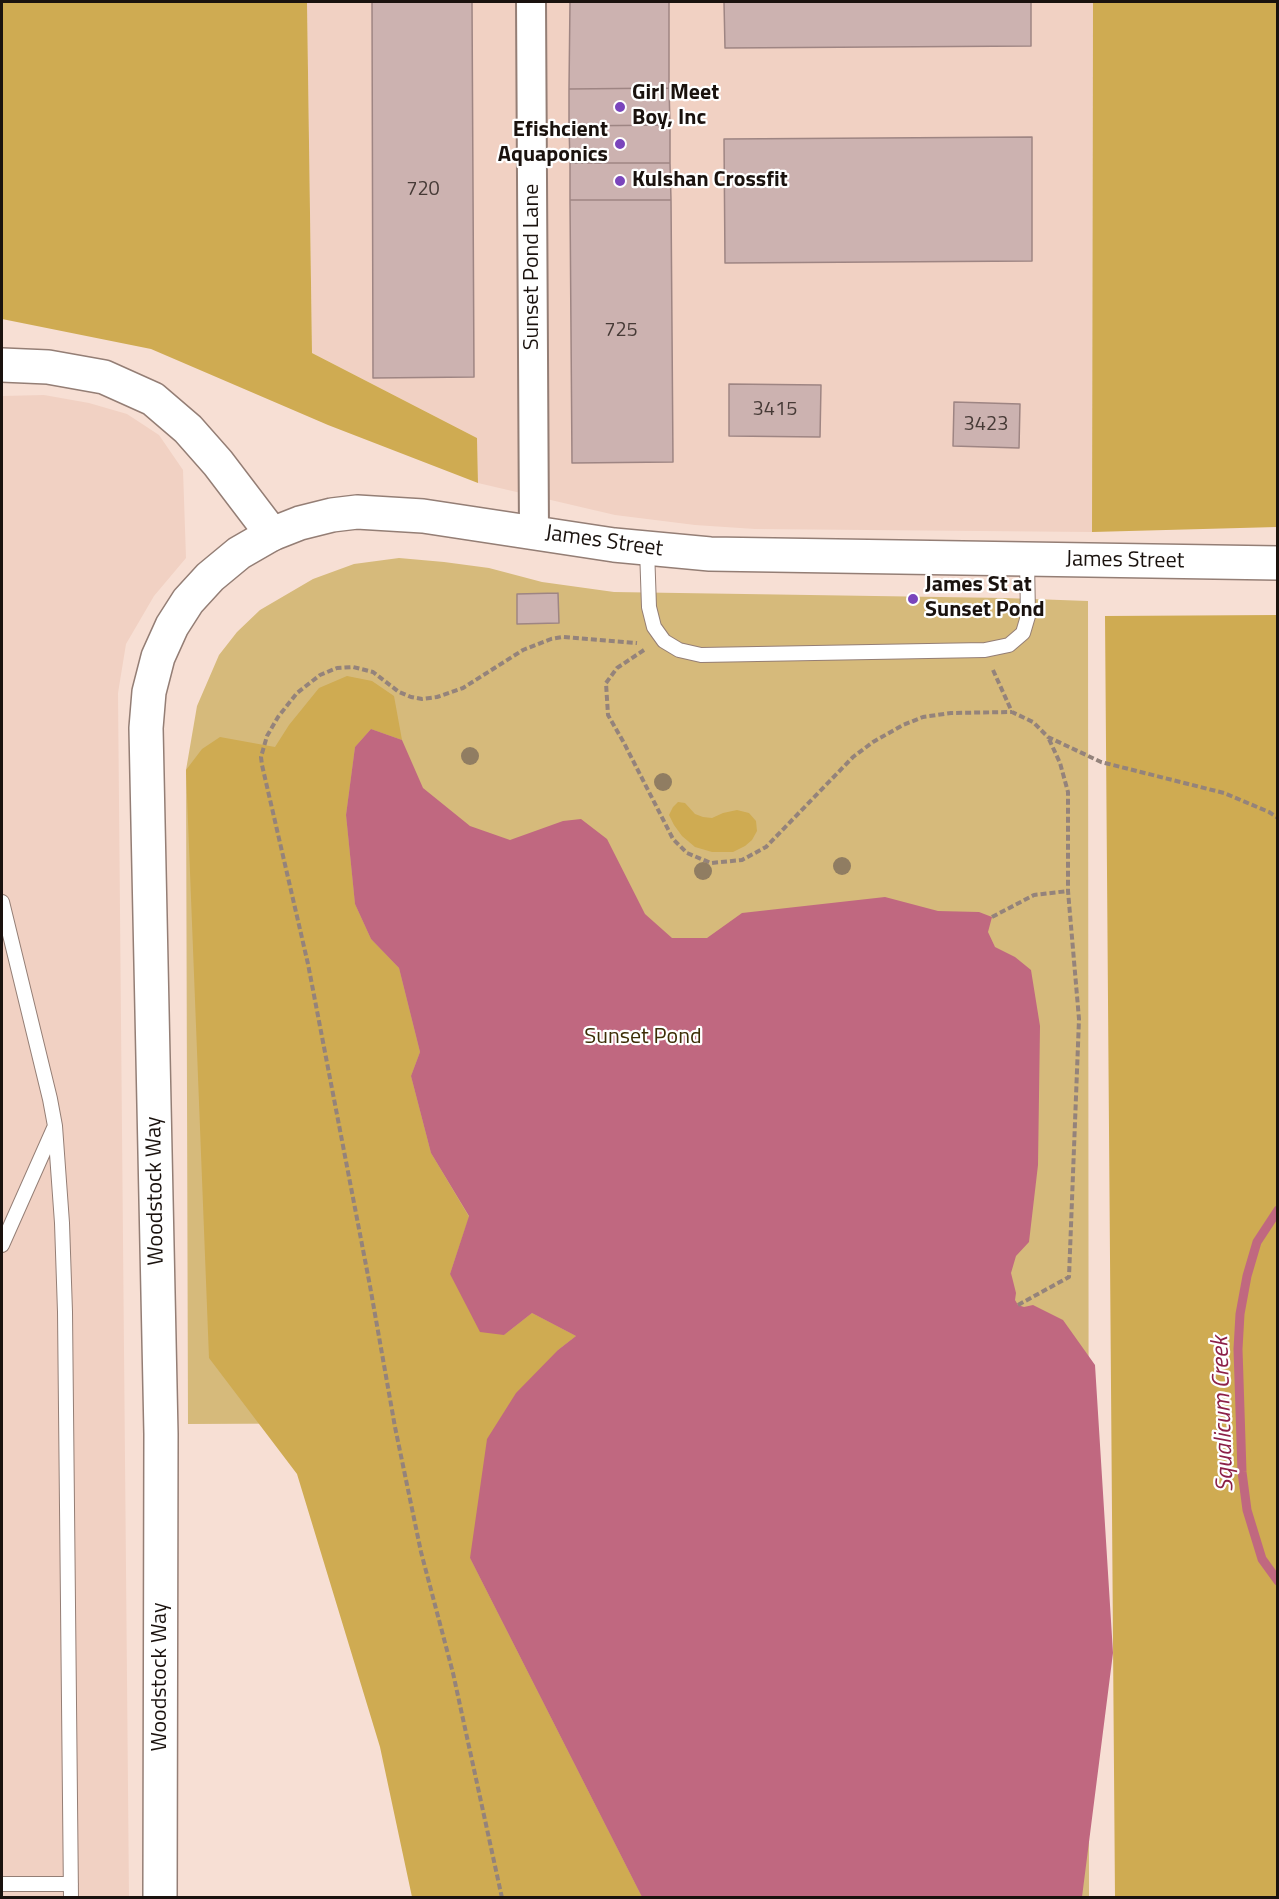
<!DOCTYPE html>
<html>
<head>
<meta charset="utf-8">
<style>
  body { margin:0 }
  #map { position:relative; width:1279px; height:1899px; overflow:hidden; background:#f7dfd4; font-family:"Titillium Web",sans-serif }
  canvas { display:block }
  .frame { position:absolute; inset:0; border:3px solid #1a120e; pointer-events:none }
</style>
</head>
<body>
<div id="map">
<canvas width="1279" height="1899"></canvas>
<div class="frame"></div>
</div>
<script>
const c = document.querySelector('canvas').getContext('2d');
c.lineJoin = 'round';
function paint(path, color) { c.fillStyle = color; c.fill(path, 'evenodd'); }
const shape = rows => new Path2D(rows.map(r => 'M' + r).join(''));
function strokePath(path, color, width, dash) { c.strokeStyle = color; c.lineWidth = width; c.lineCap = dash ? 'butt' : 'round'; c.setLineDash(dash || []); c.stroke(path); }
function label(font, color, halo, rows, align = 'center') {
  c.font = font + ' "Titillium Web",sans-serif'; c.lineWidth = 4.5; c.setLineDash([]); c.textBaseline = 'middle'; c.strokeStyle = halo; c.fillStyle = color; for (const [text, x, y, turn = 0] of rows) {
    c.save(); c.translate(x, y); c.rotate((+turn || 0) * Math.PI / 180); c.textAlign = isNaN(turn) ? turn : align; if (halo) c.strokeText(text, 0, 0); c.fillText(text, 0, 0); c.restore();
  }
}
paint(shape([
  [307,2,1093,2,1092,532,755,529,695,525,615,515,478,483,477,438,312,353],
  [44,395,89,403,127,414,159,435,183,470,186,558,154,596,126,644,118,693,129,1897,2,1897,2,396]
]), '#f1d1c3');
paint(shape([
  [399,558,444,562,489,568,542,582,614,592,1005,598,1088,601,1089,1897,510,1897,419,1423,188,1424,186,770,197,706,219,655,237,632,260,610,313,579,354,564]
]), '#d6ba7b');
paint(shape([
  [2,2,307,2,312,353,477,438,478,483,328,425,151,349,2,319],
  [1093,2,1277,2,1277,527,1092,532],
  [1277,615,1277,1897,1115,1897,1105,616],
  [347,676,372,681,394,696,402,740,371,729,355,747,346,815,355,904,371,939,399,968,420,1052,411,1076,431,1153,469,1217,450,1274,504,1335,532,1313,576,1336,558,1350,470,1558,642,1897,412,1897,380,1747,297,1474,209,1358,186,770,202,749,220,737,275,747,289,725,319,688],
  [678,802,685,803,695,814,703,817,712,818,723,813,737,810,749,813,756,821,757,831,752,840,745,846,733,852,712,852,695,847,682,836,674,825,669,815,673,807]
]), '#cfab52');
paint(shape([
  [371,729,402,740,423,788,470,826,510,840,563,821,581,819,607,839,645,914,672,938,707,938,742,913,885,897,938,911,979,912,992,917,988,932,995,947,1015,957,1031,970,1040,1026,1038,1165,1029,1242,1016,1256,1011,1273,1016,1293,1015,1300,1018,1305,1024,1307,1033,1305,1063,1320,1095,1365,1113,1653,1082,1897,642,1897,470,1558,487,1439,516,1393,558,1350,576,1336,532,1313,504,1335,480,1332,450,1274,469,1216,431,1153,411,1076,420,1052,399,968,371,939,355,904,346,815,355,747]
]), '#c06880');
strokePath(shape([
  [1278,1210,1257,1242,1247,1276,1240,1314,1238,1349,1242,1472,1247,1510,1262,1559,1278,1581]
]), '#c06880', 9);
const building = shape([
  [372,2,472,2,474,377,373,378,372,2],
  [570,2,669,2,669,88,569,89,570,2],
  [724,2,1031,2,1031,46,725,48,724,2],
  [669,88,670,125,569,126,569,89,669,88],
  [670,125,670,163,570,163,569,126,670,125],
  [1032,137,1032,261,725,263,724,139,1032,137],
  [570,163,670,163,671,200,570,200,570,163],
  [570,200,671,200,673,462,572,463,570,200],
  [729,384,821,385,820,437,729,436,729,384],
  [954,402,1020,404,1019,448,953,446,954,402],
  [558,593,559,623,517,624,517,594,558,593]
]);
paint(building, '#ccb2b0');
strokePath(building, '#9e8583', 1.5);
const service = shape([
  [647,549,649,607,654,627,664,641,679,650,701,655,985,650,1009,645,1023,633,1028,616,1027,560],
  [2,902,50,1099,55,1126,62,1223,65,1312,71,1898],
  [2,1245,54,1128],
  [2,1884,71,1884]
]);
const minor = shape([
  [531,2,534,533]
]);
const tertiary = shape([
  [2,365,48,367,104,377,153,399,188,429,218,463,272,534]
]);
const secondary = shape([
  [160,1898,161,1434,146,728,149,692,158,657,172,626,188,601,210,577,239,553,272,534,300,523,332,515,357,512,423,516,614,545,710,554,1278,563]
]);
strokePath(service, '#947e75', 16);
strokePath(minor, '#947e75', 32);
strokePath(tertiary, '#947e75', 36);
strokePath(secondary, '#947e75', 36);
strokePath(shape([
  [644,650,617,668,606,683,608,715,624,743,673,839,687,853,711,863,742,860,766,847,853,757,873,742,903,725,923,717,951,713,1012,712],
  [993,670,1012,712,1033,722,1048,737,1101,762,1224,793,1269,812,1278,818],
  [992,917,1034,895,1068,891],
  [1018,1305,1069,1277,1079,1019,1068,891,1068,792,1060,763,1048,737],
  [502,1898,453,1673,421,1552,395,1427,370,1286,308,964,262,765,261,757,267,736,278,717,297,693,320,675,337,668,353,667,373,672,399,692,411,697,422,699,437,697,463,688,523,650,551,639,563,637,637,643]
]), '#94837b', 4, [6, 3]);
strokePath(service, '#fff', 14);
strokePath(minor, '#fff', 28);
strokePath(tertiary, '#fff', 33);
strokePath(secondary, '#fff', 33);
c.fillStyle = '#907d62';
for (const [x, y] of [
  [470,756],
  [663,782],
  [842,866],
  [703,871]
]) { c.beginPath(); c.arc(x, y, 9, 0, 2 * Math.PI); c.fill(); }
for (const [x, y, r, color] of [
  [620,107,6,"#7a45bc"],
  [620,144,6,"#7a45bc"],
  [620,181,6,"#7a45bc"],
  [913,599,6,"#7a45bc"]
]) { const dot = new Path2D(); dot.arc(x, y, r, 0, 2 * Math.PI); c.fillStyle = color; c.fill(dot); strokePath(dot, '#fff', 2); }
label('20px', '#463a36', null, [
  ["720",423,190],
  ["725",621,331],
  ["3415",775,410],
  ["3423",986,425]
]);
label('bold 22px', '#1a120e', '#fff', [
  ["Girl Meet",632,94],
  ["Boy, Inc",632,119],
  ["Efishcient",608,131,"right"],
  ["Aquaponics",608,156,"right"],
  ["Kulshan Crossfit",632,181],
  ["James St at",925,586],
  ["Sunset Pond",925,611]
], 'left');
label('22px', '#1a120e', '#fff', [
  ["Sunset Pond Lane",533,267,-90],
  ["James Street",604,542,8],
  ["James Street",1125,561,1],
  ["Woodstock Way",156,1191,-91],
  ["Woodstock Way",161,1677,-90]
]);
label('22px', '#3c2d05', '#fff', [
  ["Sunset Pond",643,1038]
]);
label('italic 24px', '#8c2048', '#fff', [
  ["Squalicum Creek",1224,1414,-92]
]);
</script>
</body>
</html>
